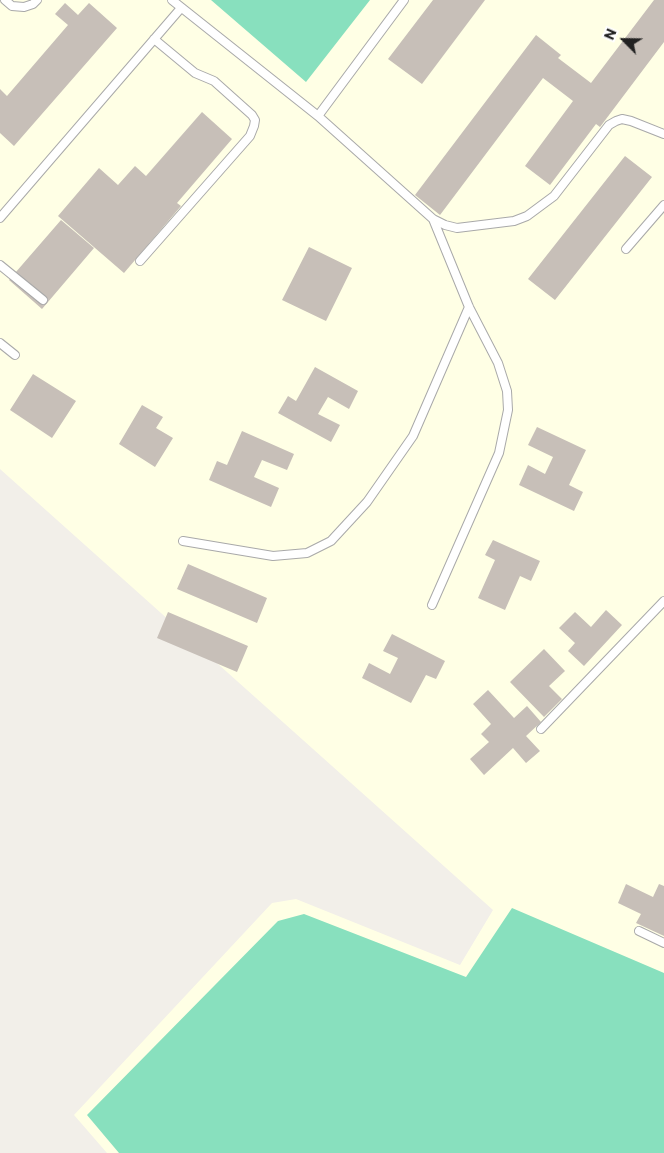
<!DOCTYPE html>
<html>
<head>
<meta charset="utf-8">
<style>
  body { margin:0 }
  #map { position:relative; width:664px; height:1153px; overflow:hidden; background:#f2efe9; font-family:Commissioner,sans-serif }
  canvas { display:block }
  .north { position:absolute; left:599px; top:15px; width:50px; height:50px; -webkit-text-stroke:4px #fff; paint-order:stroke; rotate:293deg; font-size:14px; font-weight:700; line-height:20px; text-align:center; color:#222 }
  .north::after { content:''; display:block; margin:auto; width:18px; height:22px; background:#222; clip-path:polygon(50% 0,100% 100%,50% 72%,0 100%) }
</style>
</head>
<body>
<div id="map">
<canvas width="664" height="1153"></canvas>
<div class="north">N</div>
</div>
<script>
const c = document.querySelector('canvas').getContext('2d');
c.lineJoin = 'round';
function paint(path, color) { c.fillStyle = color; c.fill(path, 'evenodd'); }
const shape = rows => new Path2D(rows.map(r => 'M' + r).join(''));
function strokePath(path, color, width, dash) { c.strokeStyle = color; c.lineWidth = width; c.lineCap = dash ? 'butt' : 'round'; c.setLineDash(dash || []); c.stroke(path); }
paint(shape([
  [0,0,664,0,664,1153,107,1153,74,1115,272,903,296,899,460,965,493,910,0,469]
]), '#ffffe5');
paint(shape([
  [211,0,370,0,306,82],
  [512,908,664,973,664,1153,119,1153,87,1115,278,921,304,914,466,977]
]), '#88e0be');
paint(shape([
  [433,0,485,0,422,84,388,59],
  [654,0,664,0,664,42,600,127,596,124,550,185,525,166,573,101,543,78,440,215,415,195,536,35,561,55,558,58,591,83],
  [65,3,78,15,89,3,117,28,14,146,0,133,0,89,7,96,68,25,55,14],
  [202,112,232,139,177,203,181,206,124,273,58,216,99,168,118,185,135,166,146,176],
  [625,156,652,177,555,300,528,279],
  [61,220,94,248,42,309,9,280],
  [309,247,352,268,326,321,282,300],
  [315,367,358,391,349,409,328,397,318,414,340,425,331,442,278,413,288,396,296,401],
  [33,374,76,401,52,438,10,410],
  [142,405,163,417,156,428,173,438,155,467,119,444],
  [537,427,586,450,569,485,583,492,574,511,519,485,528,465,545,474,553,457,528,445],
  [242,431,294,454,287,470,262,460,254,477,279,488,271,507,209,480,217,461,227,465],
  [493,540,540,561,531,581,520,576,505,610,478,598,495,560,485,555],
  [188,564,267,598,257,623,177,589],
  [606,610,622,625,584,666,568,651,575,643,559,628,575,612,591,627],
  [168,612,248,646,237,672,157,638],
  [392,634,445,661,436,679,426,675,411,703,362,678,369,663,390,674,398,658,383,651],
  [544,649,565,671,549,686,562,699,544,717,510,682],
  [488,690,514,718,527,706,541,722,526,736,540,751,526,763,513,748,484,775,470,759,489,742,481,734,491,724,473,704],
  [626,884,653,897,659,884,664,886,664,936,636,923,641,914,618,903]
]), '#c7bfb8');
const service = shape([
  [5,0,12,6,24,7,33,4,37,0],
  [172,0,318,116,433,219,445,225,457,228,514,221,527,216,554,196,609,125,616,121,622,119,631,121,664,134],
  [318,116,404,0],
  [0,218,181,8],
  [626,249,664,205],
  [140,261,250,136,254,126,255,120,252,115,214,81,195,73,154,39],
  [0,265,43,300],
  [0,343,15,355],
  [183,541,273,556,307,553,331,541,367,502,413,436,469,307],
  [432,605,499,453,508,410,507,391,498,363,469,307,433,219],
  [541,729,664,601],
  [639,931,664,943]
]);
strokePath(service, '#a9a9a9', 10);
strokePath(service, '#fff', 8);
</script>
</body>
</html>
